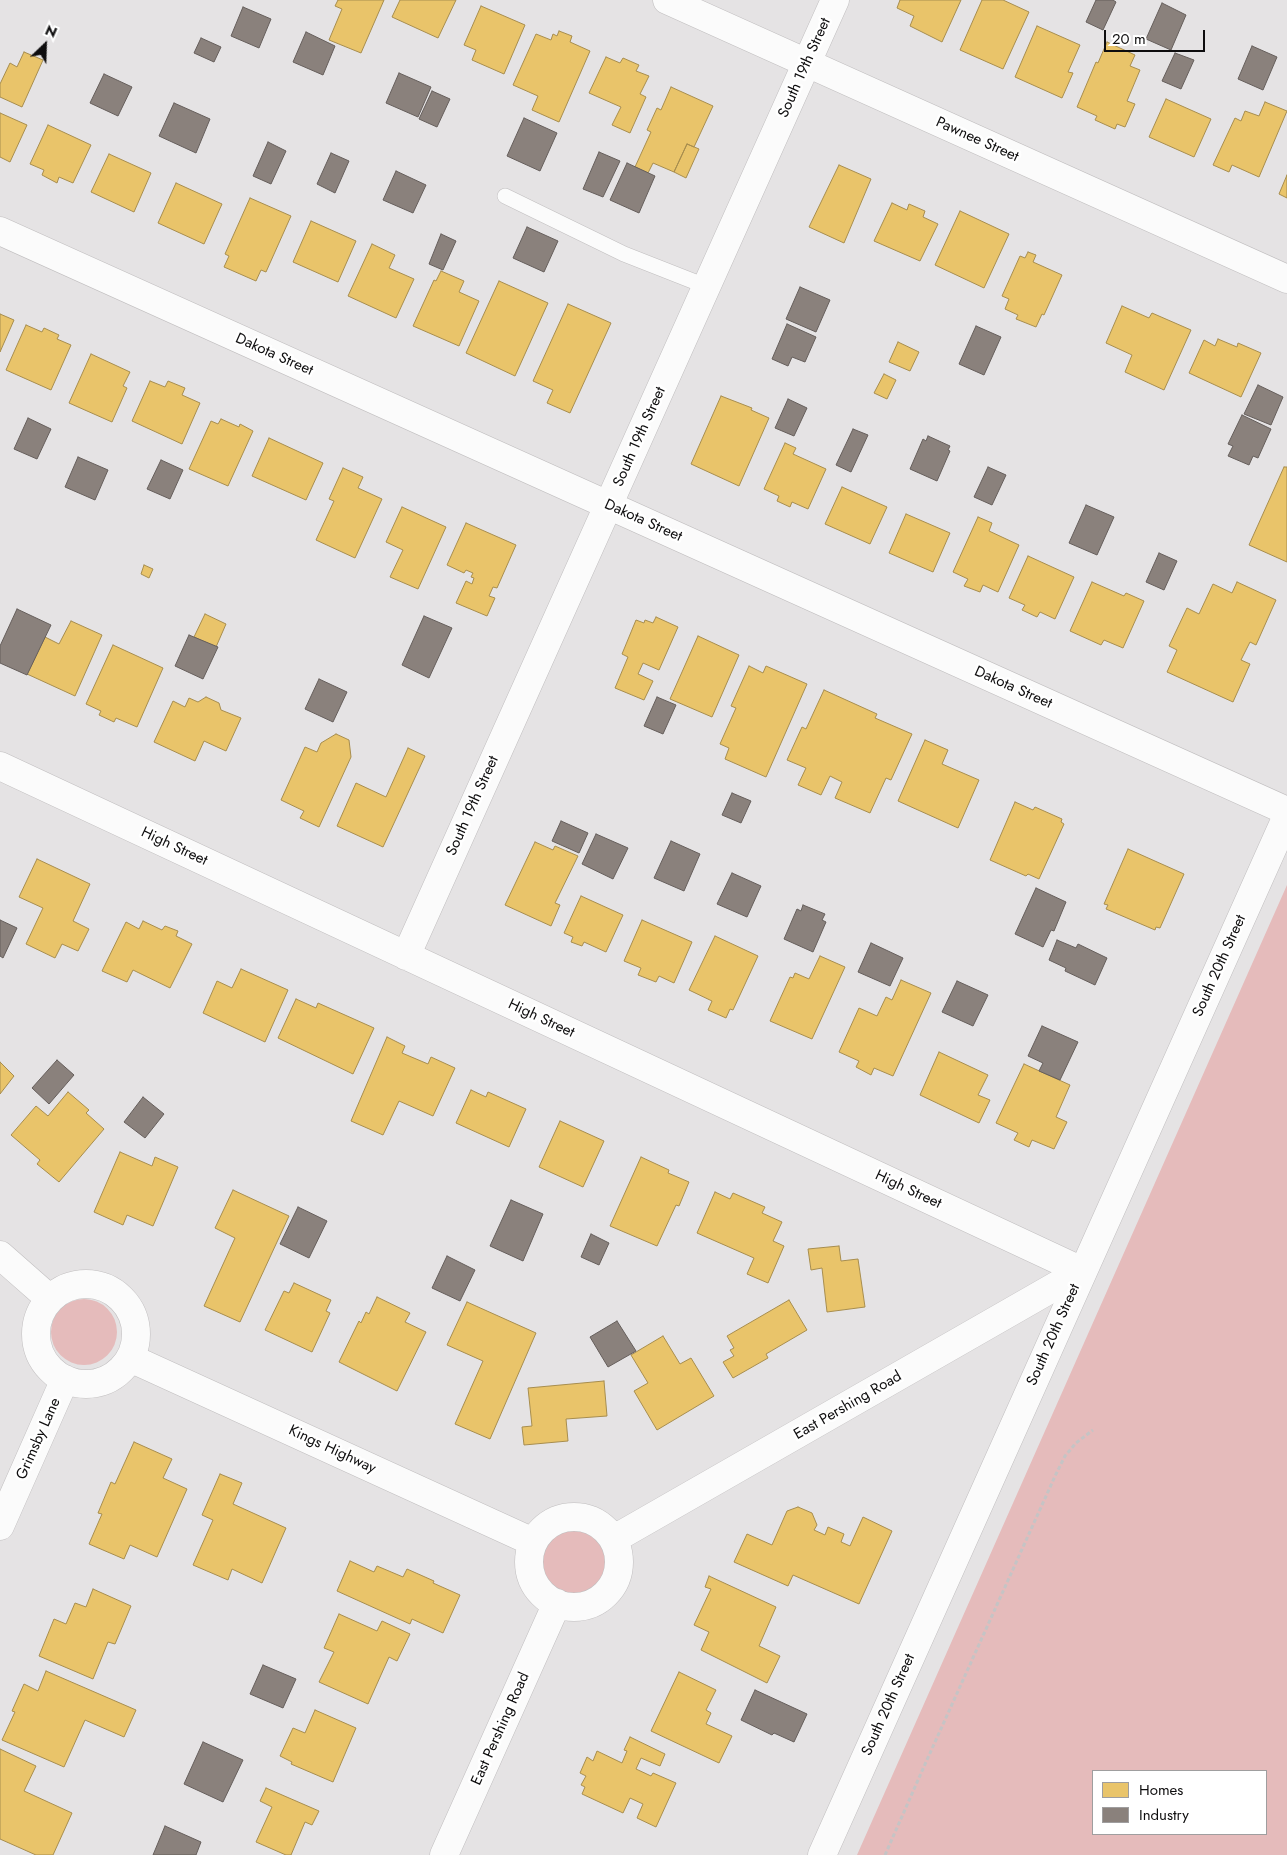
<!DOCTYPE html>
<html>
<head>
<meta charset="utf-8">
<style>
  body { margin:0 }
  #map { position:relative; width:1287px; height:1855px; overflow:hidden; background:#e5e3e4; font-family:Jost,sans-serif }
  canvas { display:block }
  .legend { position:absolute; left:1092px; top:1770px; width:175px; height:65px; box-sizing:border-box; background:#fff; border:1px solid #9f9e9f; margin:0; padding:6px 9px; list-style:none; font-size:15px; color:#0e0d0e }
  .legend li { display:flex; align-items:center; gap:10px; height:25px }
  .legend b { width:25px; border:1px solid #9f9e9f }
  .north { position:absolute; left:20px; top:20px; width:50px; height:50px; -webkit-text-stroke:4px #fff; paint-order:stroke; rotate:24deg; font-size:14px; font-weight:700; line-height:20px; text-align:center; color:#0e0d0e }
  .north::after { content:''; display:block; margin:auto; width:18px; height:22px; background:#0e0d0e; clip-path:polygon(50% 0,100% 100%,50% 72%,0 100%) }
  .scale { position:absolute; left:1104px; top:30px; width:101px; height:22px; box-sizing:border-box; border:2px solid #0e0d0e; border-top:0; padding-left:6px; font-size:15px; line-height:18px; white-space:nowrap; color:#0e0d0e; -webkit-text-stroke:4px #fff; paint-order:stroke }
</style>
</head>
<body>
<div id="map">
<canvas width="1287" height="1855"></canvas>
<ul class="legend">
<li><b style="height:14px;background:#e9c46a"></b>Homes</li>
<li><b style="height:14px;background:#8a817c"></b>Industry</li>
</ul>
<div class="north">N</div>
<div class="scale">20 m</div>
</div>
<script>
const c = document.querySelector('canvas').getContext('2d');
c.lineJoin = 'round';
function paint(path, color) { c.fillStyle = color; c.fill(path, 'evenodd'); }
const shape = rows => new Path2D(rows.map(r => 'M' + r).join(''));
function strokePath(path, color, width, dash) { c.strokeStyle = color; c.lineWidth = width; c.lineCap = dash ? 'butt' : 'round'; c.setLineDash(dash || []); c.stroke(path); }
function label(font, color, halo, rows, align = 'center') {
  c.font = font + ' Jost,sans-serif'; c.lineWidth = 5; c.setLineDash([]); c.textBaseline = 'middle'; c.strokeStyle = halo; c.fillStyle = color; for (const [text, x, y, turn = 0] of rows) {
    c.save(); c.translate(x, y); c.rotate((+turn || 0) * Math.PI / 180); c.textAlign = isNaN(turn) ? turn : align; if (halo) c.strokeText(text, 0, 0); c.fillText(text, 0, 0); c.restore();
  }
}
paint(shape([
  [1287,885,1287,1855,857,1855],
  [1093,1771,1266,1771,1266,1834,1093,1834],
  '51 1332a33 33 0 1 1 66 0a33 33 0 1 1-66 0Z',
  '540 1562a33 33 0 1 1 66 0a33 33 0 1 1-66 0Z'
]), '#e5bbbb');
const homes = shape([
  [338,0,384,0,361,53,329,40,342,9,335,6,338,0],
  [400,0,456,0,438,38,392,17,400,0],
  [900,0,961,0,942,42,910,26,914,16,897,8,900,0],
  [982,0,1003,0,1029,12,1003,69,960,50,982,0],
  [481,6,525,25,504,74,472,60,476,50,464,45,481,6],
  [1037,26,1080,45,1068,72,1073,73,1062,98,1015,77,1037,26],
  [559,31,572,36,570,42,590,51,559,122,532,110,538,96,513,85,536,34,551,40,553,34,557,36,559,31],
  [1107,42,1135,55,1130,66,1140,70,1127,101,1135,104,1125,127,1117,124,1115,129,1095,120,1097,116,1077,107,1096,62,1098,63,1107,42],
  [24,52,43,60,22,107,0,97,0,84,10,63,17,67,24,52],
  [606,57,620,63,623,58,639,65,636,71,649,76,640,94,646,97,630,133,612,125,621,107,589,93,606,57],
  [671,87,713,106,694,147,687,144,674,172,653,163,648,173,635,167,651,132,647,130,657,108,661,110,671,87],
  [1166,99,1211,119,1194,157,1149,137,1166,99],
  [1265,102,1287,111,1259,177,1232,165,1229,172,1213,165,1235,118,1241,121,1245,111,1259,116,1265,102],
  [0,113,27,125,10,162,0,157,0,113],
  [48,125,91,145,73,183,59,177,57,183,42,175,44,170,30,164,48,125],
  [687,144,699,149,686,178,674,172,687,144],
  [109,154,151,173,134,212,91,192,109,154],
  [839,165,871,179,844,243,809,227,839,165],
  [1287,175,1287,198,1279,194,1287,175],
  [176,183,222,204,204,244,158,223,176,183],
  [250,198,291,216,266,272,261,270,256,281,224,267,229,256,225,254,250,198],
  [892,203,907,210,909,204,925,211,923,217,938,224,920,261,874,241,892,203],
  [960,211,1009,234,984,288,935,265,960,211],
  [311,221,356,241,338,282,293,262,311,221],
  [372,244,395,255,389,268,414,279,396,318,348,296,372,244],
  [1028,252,1036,255,1033,262,1062,275,1044,315,1042,314,1036,327,1016,319,1018,315,1005,309,1009,299,1002,296,1020,256,1025,258,1028,252],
  [441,271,464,281,459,292,479,301,459,346,413,326,434,280,436,281,441,271],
  [499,281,548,303,515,376,466,353,499,281],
  [568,304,611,323,570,413,547,403,553,390,533,381,568,304],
  [1122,306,1149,318,1152,313,1191,330,1164,390,1125,372,1132,355,1106,343,1122,306],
  [0,314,14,320,0,352,0,314],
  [26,325,42,332,44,328,59,335,57,339,71,345,51,390,6,370,26,325],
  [1218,339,1237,347,1238,343,1261,353,1241,397,1189,373,1204,340,1215,346,1218,339],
  [898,342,919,352,910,371,889,362,898,342],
  [91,354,130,372,123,386,127,388,112,422,69,403,91,354],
  [884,374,896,380,887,399,874,393,884,374],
  [150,381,165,387,168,381,185,388,182,395,200,403,182,444,132,421,150,381],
  [721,396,752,408,751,410,769,418,739,486,691,464,721,396],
  [221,419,239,427,240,424,253,431,228,486,189,469,211,421,218,424,221,419],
  [269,438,323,463,306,500,252,476,269,438],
  [785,443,796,448,793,454,826,469,808,509,792,502,790,507,777,501,779,496,764,489,785,443],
  [1284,467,1287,467,1287,562,1249,545,1284,467],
  [343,468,363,477,358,488,382,499,355,558,316,540,334,501,329,499,343,468],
  [842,487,887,507,870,544,825,524,842,487],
  [402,507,446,527,418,589,390,577,403,550,386,542,402,507],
  [906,514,950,533,933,572,889,553,906,514],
  [978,517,992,523,989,531,1019,545,998,592,983,585,980,592,964,586,968,579,953,572,978,517],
  [466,523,516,545,497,588,493,587,489,596,495,598,487,616,456,603,466,581,472,584,474,578,471,577,473,573,466,570,464,573,447,565,466,523],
  [1028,556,1074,577,1055,619,1040,612,1037,617,1022,610,1025,605,1009,598,1028,556],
  [144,565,153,569,149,578,141,574,144,565],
  [1092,582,1124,596,1126,593,1144,601,1123,648,1104,640,1101,645,1070,631,1092,582],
  [1237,582,1276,600,1256,645,1250,642,1241,660,1250,664,1233,702,1167,672,1177,650,1169,646,1187,608,1199,614,1213,584,1232,593,1237,582],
  [205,614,226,624,216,647,194,637,205,614],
  [656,617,678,627,659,670,643,663,638,674,653,681,644,700,615,688,628,657,622,654,636,620,644,623,645,620,653,623,656,617],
  [71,621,102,635,75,696,27,674,45,637,59,644,71,621],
  [698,636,739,655,712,717,670,699,698,636],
  [113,645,163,668,137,727,116,718,114,722,99,715,101,711,86,704,113,645],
  [749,666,763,673,766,666,807,684,766,777,725,759,729,748,720,744,736,708,731,706,749,666],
  [824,690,877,714,875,718,912,734,891,780,886,778,870,813,835,798,842,782,830,776,821,795,798,785,806,768,787,760,802,727,806,729,824,690],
  [206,697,219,703,221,710,241,718,226,751,204,741,195,761,154,742,173,701,185,707,189,698,198,702,206,697],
  [336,734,349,740,351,757,319,827,300,818,304,811,281,800,305,747,317,752,321,743,336,734],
  [925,740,948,750,942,764,979,780,958,828,898,801,925,740],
  [408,748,425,756,383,847,337,826,356,783,386,797,408,748],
  [1015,802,1033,810,1035,807,1062,819,1061,822,1064,824,1039,879,1028,874,1026,876,990,860,1015,802],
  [535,842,553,850,555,846,578,856,555,903,560,905,551,926,505,905,535,842],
  [1128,849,1184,874,1160,928,1156,927,1155,930,1106,909,1108,905,1104,904,1128,849],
  [37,859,90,884,73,921,89,929,78,951,62,944,55,958,26,944,43,908,19,897,37,859],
  [581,896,623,915,606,952,584,942,582,946,571,942,573,937,564,933,581,896],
  [642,920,692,942,674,983,659,976,656,982,638,975,641,968,624,961,642,920],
  [143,921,162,930,165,926,178,931,176,936,192,944,170,988,133,970,127,982,102,971,126,922,139,929,143,921],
  [715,936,758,956,733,1010,730,1009,726,1018,708,1010,712,1001,689,990,715,936],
  [820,956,845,967,812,1039,770,1021,790,977,793,978,795,973,809,979,820,956],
  [241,969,288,990,265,1042,203,1013,217,981,232,988,241,969],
  [901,980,931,993,893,1076,874,1068,871,1075,856,1067,859,1061,839,1052,859,1008,877,1016,886,997,892,1000,901,980],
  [296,999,316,1008,318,1003,374,1028,353,1074,278,1038,296,999],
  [387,1037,405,1046,402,1053,428,1064,431,1057,455,1068,433,1116,399,1101,383,1135,351,1121,387,1037],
  [939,1052,988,1075,978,1095,990,1100,979,1123,920,1095,939,1052],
  [0,1062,14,1076,0,1094,0,1062],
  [1024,1064,1070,1085,1056,1117,1067,1122,1054,1149,1032,1140,1029,1147,1014,1140,1018,1133,996,1123,1024,1064],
  [471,1090,486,1097,488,1092,526,1109,509,1147,456,1123,471,1090],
  [68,1092,89,1110,86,1113,104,1129,59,1182,37,1164,40,1160,11,1135,36,1106,48,1116,68,1092],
  [560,1121,604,1141,583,1187,539,1167,560,1121],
  [120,1152,152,1166,155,1157,178,1167,153,1226,127,1215,123,1225,94,1212,120,1152],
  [641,1157,669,1170,668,1173,689,1182,679,1206,676,1205,657,1246,610,1226,641,1157],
  [233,1190,289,1216,240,1322,204,1306,235,1238,215,1228,233,1190],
  [715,1192,730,1199,733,1193,765,1207,762,1213,782,1222,773,1241,784,1246,768,1283,747,1274,754,1258,697,1233,715,1192],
  [839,1246,841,1261,858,1259,865,1307,827,1312,822,1268,811,1270,808,1249,839,1246],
  [294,1283,331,1300,326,1311,330,1313,312,1352,265,1330,284,1291,289,1293,294,1283],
  [377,1297,410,1313,405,1322,426,1332,397,1391,339,1362,359,1321,361,1323,366,1312,369,1314,377,1297],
  [789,1300,807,1330,766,1354,768,1358,733,1378,723,1362,734,1356,730,1350,734,1348,727,1336,789,1300],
  [467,1302,536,1333,490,1439,455,1424,483,1361,447,1345,467,1302],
  [663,1336,680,1364,691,1358,714,1396,657,1430,634,1391,648,1383,631,1355,663,1336],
  [604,1381,607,1416,566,1419,568,1441,524,1445,522,1427,532,1426,528,1388,604,1381],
  [134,1442,172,1459,163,1478,187,1489,157,1557,130,1545,124,1559,89,1544,102,1514,98,1513,111,1482,115,1484,134,1442],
  [220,1474,242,1483,233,1504,286,1528,262,1583,232,1569,228,1580,193,1565,213,1520,202,1515,220,1474],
  [798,1507,812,1513,817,1525,814,1530,825,1535,828,1527,844,1534,841,1542,850,1546,863,1517,892,1531,859,1604,793,1575,788,1586,734,1562,747,1534,772,1545,787,1511,798,1507],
  [350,1561,374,1572,377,1566,403,1577,407,1569,434,1581,433,1583,460,1595,443,1633,412,1619,410,1624,337,1591,350,1561],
  [709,1576,776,1607,759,1646,780,1656,767,1683,701,1650,709,1632,694,1625,711,1589,705,1587,709,1576],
  [93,1589,131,1606,115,1644,108,1642,93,1679,39,1656,54,1619,66,1624,75,1603,86,1607,93,1589],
  [339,1614,377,1631,382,1621,410,1634,397,1661,389,1657,368,1704,319,1682,334,1652,324,1648,339,1614],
  [46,1671,136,1710,124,1737,85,1720,64,1767,2,1740,15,1712,12,1711,24,1684,38,1691,46,1671],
  [679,1672,716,1690,706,1710,711,1713,706,1724,732,1736,719,1763,651,1731,679,1672],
  [315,1710,356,1728,333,1782,291,1764,292,1762,280,1756,293,1728,305,1733,315,1710],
  [630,1737,665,1754,660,1766,641,1758,636,1769,651,1776,653,1773,676,1783,656,1827,637,1818,643,1804,630,1798,623,1813,582,1794,585,1787,581,1785,586,1776,580,1773,587,1757,593,1761,597,1751,622,1763,627,1751,624,1750,630,1737],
  [0,1749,36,1766,24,1791,72,1813,53,1855,36,1855,0,1839,0,1749],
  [266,1788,319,1811,312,1825,305,1822,291,1855,286,1855,256,1842,272,1807,260,1801,266,1788]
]);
paint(homes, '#e9c46a');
strokePath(homes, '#a78d4e', 1);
const industry = shape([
  [1096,0,1113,0,1116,2,1103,30,1086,22,1096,0],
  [1162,3,1186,15,1171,50,1146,39,1162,3],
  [243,7,271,19,259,48,231,36,243,7],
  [306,32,335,46,323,75,293,62,306,32],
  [201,38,221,47,214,62,194,53,201,38],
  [1252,46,1277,57,1263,90,1238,79,1252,46],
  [1175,53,1194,60,1181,89,1162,81,1175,53],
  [399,73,431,87,418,117,386,103,399,73],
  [104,74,132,87,118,116,90,103,104,74],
  [432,91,450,99,437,127,419,119,432,91],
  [174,103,210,119,196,153,159,136,174,103],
  [524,118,557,133,540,171,507,156,524,118],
  [268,142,286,151,271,184,253,176,268,142],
  [599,152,620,161,603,197,583,189,599,152],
  [331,153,349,161,335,193,317,184,331,153],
  [627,163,655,176,639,213,610,200,627,163],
  [396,171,426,185,413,213,383,200,396,171],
  [527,227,558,241,544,272,513,258,527,227],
  [441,234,456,241,443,270,429,264,441,234],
  [800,287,830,300,816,332,786,319,800,287],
  [787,324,816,337,805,362,792,357,788,366,772,359,787,324],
  [976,326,1001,337,984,375,959,364,976,326],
  [1258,385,1283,397,1271,425,1244,414,1258,385],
  [788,399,807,408,794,436,775,428,788,399],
  [1242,415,1271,429,1258,458,1253,456,1249,465,1228,456,1233,446,1228,444,1242,415],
  [28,418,51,429,37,459,14,449,28,418],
  [853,429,868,435,851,472,836,465,853,429],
  [928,436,950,446,948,450,950,451,937,481,910,469,923,439,926,441,928,436],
  [78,457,108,470,95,500,65,487,78,457],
  [161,460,183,470,170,499,147,489,161,460],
  [988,467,1006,475,992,505,974,497,988,467],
  [1086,505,1114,517,1097,555,1069,543,1086,505],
  [1159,553,1177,561,1164,590,1146,582,1159,553],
  [17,609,51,625,27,675,0,663,0,646,17,609],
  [424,616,452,628,429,678,402,665,424,616],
  [189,635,218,647,203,679,175,666,189,635],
  [319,679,347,692,333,722,305,709,319,679],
  [657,697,676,705,663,734,644,726,657,697],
  [732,793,751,801,741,823,722,815,732,793],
  [561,821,588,833,579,853,552,841,561,821],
  [596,834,628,848,613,879,582,864,596,834],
  [671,841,700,854,684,891,654,878,671,841],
  [732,873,761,886,747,917,717,904,732,873],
  [1036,888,1066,902,1054,931,1051,930,1043,947,1015,934,1036,888],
  [803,905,825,914,822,920,826,922,813,952,784,939,797,909,801,911,803,905],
  [0,920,17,928,3,958,0,956,0,920],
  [1057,940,1076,948,1078,944,1107,958,1095,985,1065,971,1066,968,1049,960,1057,940],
  [871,943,903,958,890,986,858,972,871,943],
  [957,981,988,995,973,1026,942,1012,957,981],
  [1042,1026,1078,1042,1060,1080,1039,1071,1043,1063,1028,1056,1042,1026],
  [57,1060,74,1075,49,1104,32,1088,57,1060],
  [143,1097,164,1114,145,1138,124,1122,143,1097],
  [511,1200,543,1214,523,1261,490,1246,511,1200],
  [298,1207,327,1221,309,1258,280,1244,298,1207],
  [591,1234,609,1243,599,1265,581,1257,591,1234],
  [447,1256,475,1270,460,1301,432,1288,447,1256],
  [617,1321,636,1351,608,1367,590,1337,617,1321],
  [263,1665,296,1679,283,1708,250,1694,263,1665],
  [755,1690,807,1714,794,1742,774,1733,772,1735,741,1720,755,1690],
  [203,1742,243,1760,223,1802,184,1784,203,1742],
  [165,1826,201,1842,196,1855,153,1855,165,1826]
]);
paint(industry, '#8a817c');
strokePath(industry, '#655e5b', 1);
const lane = shape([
  [505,196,624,254,708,287]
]);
const street = shape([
  [667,0,1287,279],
  [0,231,1287,811],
  [0,766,1082,1271],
  [406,956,835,0],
  [0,1255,50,1299],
  '36 1334a50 50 0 1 1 100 0a50 50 0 1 1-100 0Z',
  [130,1358,533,1542],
  '529 1562a45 45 0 1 1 90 0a45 45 0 1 1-90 0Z',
  [0,1526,65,1379],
  [614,1539,1082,1271],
  [444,1855,557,1603]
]);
const secondary = shape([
  [822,1855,1287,816]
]);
strokePath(lane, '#c0bebf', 16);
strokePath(street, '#c0bebf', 29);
strokePath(secondary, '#c0bebf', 29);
strokePath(shape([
  [885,1855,926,1762,1056,1474,1065,1456,1076,1443,1093,1430]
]), '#c5c4c5', 3, [4, 2.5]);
strokePath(lane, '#fbfbfb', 15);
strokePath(street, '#fbfbfb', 28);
strokePath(secondary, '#fbfbfb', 28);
label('15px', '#0e0d0e', '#fff', [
  ["South 19th Street",805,68,-66],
  ["Pawnee Street",977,140,24],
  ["Dakota Street",274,355,24],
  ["South 19th Street",640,437,-66],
  ["Dakota Street",643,521,24],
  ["Dakota Street",1013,688,24],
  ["South 19th Street",473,806,-66],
  ["High Street",174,847,25],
  ["South 20th Street",1220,966,-66],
  ["High Street",541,1019,25],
  ["High Street",908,1190,25],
  ["South 20th Street",1054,1335,-66],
  ["East Pershing Road",848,1406,-30],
  ["Grimsby Lane",39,1439,-66],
  ["Kings Highway",332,1450,25],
  ["South 20th Street",889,1705,-66],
  ["East Pershing Road",501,1729,-66]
]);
</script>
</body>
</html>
